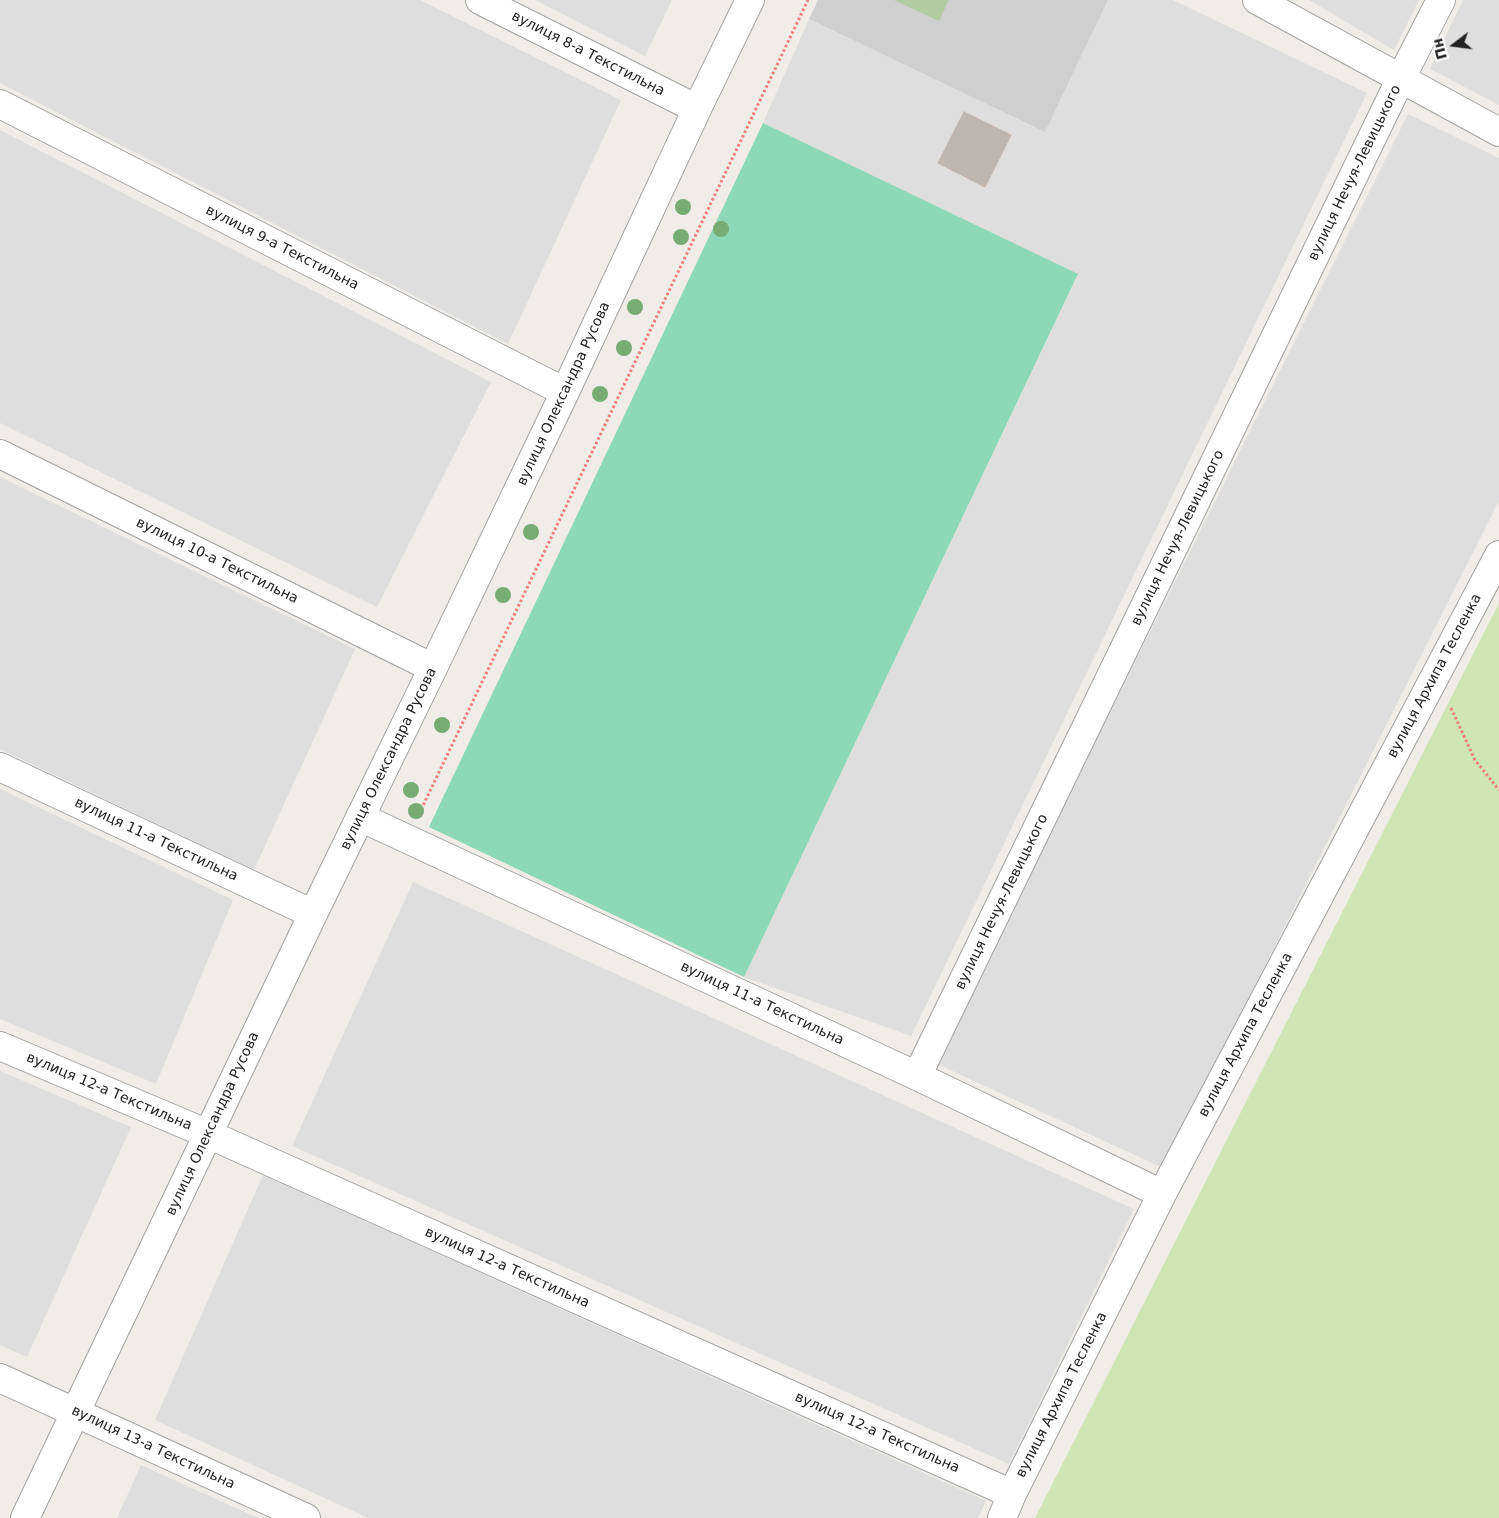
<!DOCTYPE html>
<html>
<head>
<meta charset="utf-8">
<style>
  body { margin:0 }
  #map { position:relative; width:1499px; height:1518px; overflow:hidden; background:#f0ede8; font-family:"DejaVu Sans",sans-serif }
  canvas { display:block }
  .north { position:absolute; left:1429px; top:20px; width:50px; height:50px; -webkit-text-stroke:4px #fff; paint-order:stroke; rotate:255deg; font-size:14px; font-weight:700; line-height:20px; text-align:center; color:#212121 }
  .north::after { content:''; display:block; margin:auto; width:18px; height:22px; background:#212121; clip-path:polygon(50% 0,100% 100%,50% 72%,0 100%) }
</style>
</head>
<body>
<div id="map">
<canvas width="1499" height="1518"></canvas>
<div class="north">Пн</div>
</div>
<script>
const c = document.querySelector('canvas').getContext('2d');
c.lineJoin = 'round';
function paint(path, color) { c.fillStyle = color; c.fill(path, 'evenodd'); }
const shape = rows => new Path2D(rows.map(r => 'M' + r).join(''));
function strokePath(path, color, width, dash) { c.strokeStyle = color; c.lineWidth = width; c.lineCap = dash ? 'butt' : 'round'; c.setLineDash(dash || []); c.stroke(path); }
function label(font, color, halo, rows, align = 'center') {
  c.font = font + ' "DejaVu Sans",sans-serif'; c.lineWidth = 5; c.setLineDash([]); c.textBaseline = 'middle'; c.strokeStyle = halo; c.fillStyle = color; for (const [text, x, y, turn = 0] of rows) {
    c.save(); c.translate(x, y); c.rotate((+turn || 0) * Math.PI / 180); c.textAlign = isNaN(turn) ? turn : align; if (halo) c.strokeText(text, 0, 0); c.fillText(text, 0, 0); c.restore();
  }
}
paint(shape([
  [0,0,420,0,621,100,508,344,0,83],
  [535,0,672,0,645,56],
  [1108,0,1173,0,1367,93,911,1036,744,977,1078,275,763,123,809,19,1045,132],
  [1309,0,1419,0,1394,50],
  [1463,0,1499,0,1499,105,1430,69],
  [1408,114,1499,158,1499,501,1163,1168,935,1063],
  [0,130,491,382,377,607,0,423],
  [0,477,355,649,254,870,0,749],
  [0,789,233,900,156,1084,0,1019],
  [413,882,1134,1209,1009,1464,292,1146],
  [0,1071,131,1127,27,1357,0,1345],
  [263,1175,986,1501,978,1518,368,1518,155,1420],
  [141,1465,258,1518,117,1518]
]), '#dedede');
paint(shape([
  [818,0,1108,0,1045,132,809,19]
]), '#cfcfcf');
paint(shape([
  [1499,603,1499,1518,1035,1518]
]), '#cfe5b3');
paint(shape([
  [894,0,949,0,939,21]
]), '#b0cca0');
paint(shape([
  [763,123,1078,274,744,977,429,827]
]), '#8dd8b6');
const building = shape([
  [964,112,1011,135,985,187,938,163,964,112]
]);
paint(building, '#bdb6b1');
strokePath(building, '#c1b3ab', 1);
const minor = shape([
  [480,0,697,109],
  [1257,0,1499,132],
  [0,104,565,392],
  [0,454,433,668],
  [0,767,313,914],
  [360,817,917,1076,1162,1194],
  [0,1046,208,1134,1012,1494],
  [917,1076,1401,78,1441,0],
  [0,1378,306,1518],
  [25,1518,313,914,433,668,565,392,697,109,750,0],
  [1002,1518,1012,1494,1162,1194,1499,555]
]);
strokePath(minor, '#a2a2a2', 30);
strokePath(shape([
  [1451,708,1475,760,1499,790],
  [419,814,808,0]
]), '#ee7f7b', 3, [2.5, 2.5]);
strokePath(minor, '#fff', 28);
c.fillStyle = '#78ac75';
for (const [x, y] of [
  [683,207],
  [721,229],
  [681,237],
  [635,307],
  [624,348],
  [600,394],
  [531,532],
  [503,595],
  [442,725],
  [411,790],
  [416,811]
]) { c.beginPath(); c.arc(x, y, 8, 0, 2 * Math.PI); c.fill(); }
label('14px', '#212121', '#fff', [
  ["вулиця 8-а Текстильна",588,54,27],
  ["вулиця Нечуя-Левицького",1355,173,-64],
  ["вулиця 9-а Текстильна",282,248,27],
  ["вулиця Олександра Русова",564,394,-65],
  ["вулиця Нечуя-Левицького",1178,538,-64],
  ["вулиця 10-а Текстильна",217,561,26],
  ["вулиця Архипа Тесленка",1435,676,-62],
  ["вулиця Олександра Русова",389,759,-64],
  ["вулиця 11-а Текстильна",156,840,25],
  ["вулиця Нечуя-Левицького",1002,902,-64],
  ["вулиця 11-а Текстильна",762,1004,25],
  ["вулиця Архипа Тесленка",1246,1035,-62],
  ["вулиця 12-а Текстильна",109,1092,23],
  ["вулиця Олександра Русова",213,1124,-65],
  ["вулиця 12-а Текстильна",507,1268,24],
  ["вулиця Архипа Тесленка",1062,1395,-63],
  ["вулиця 12-а Текстильна",877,1433,24],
  ["вулиця 13-а Текстильна",153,1448,25]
]);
</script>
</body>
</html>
